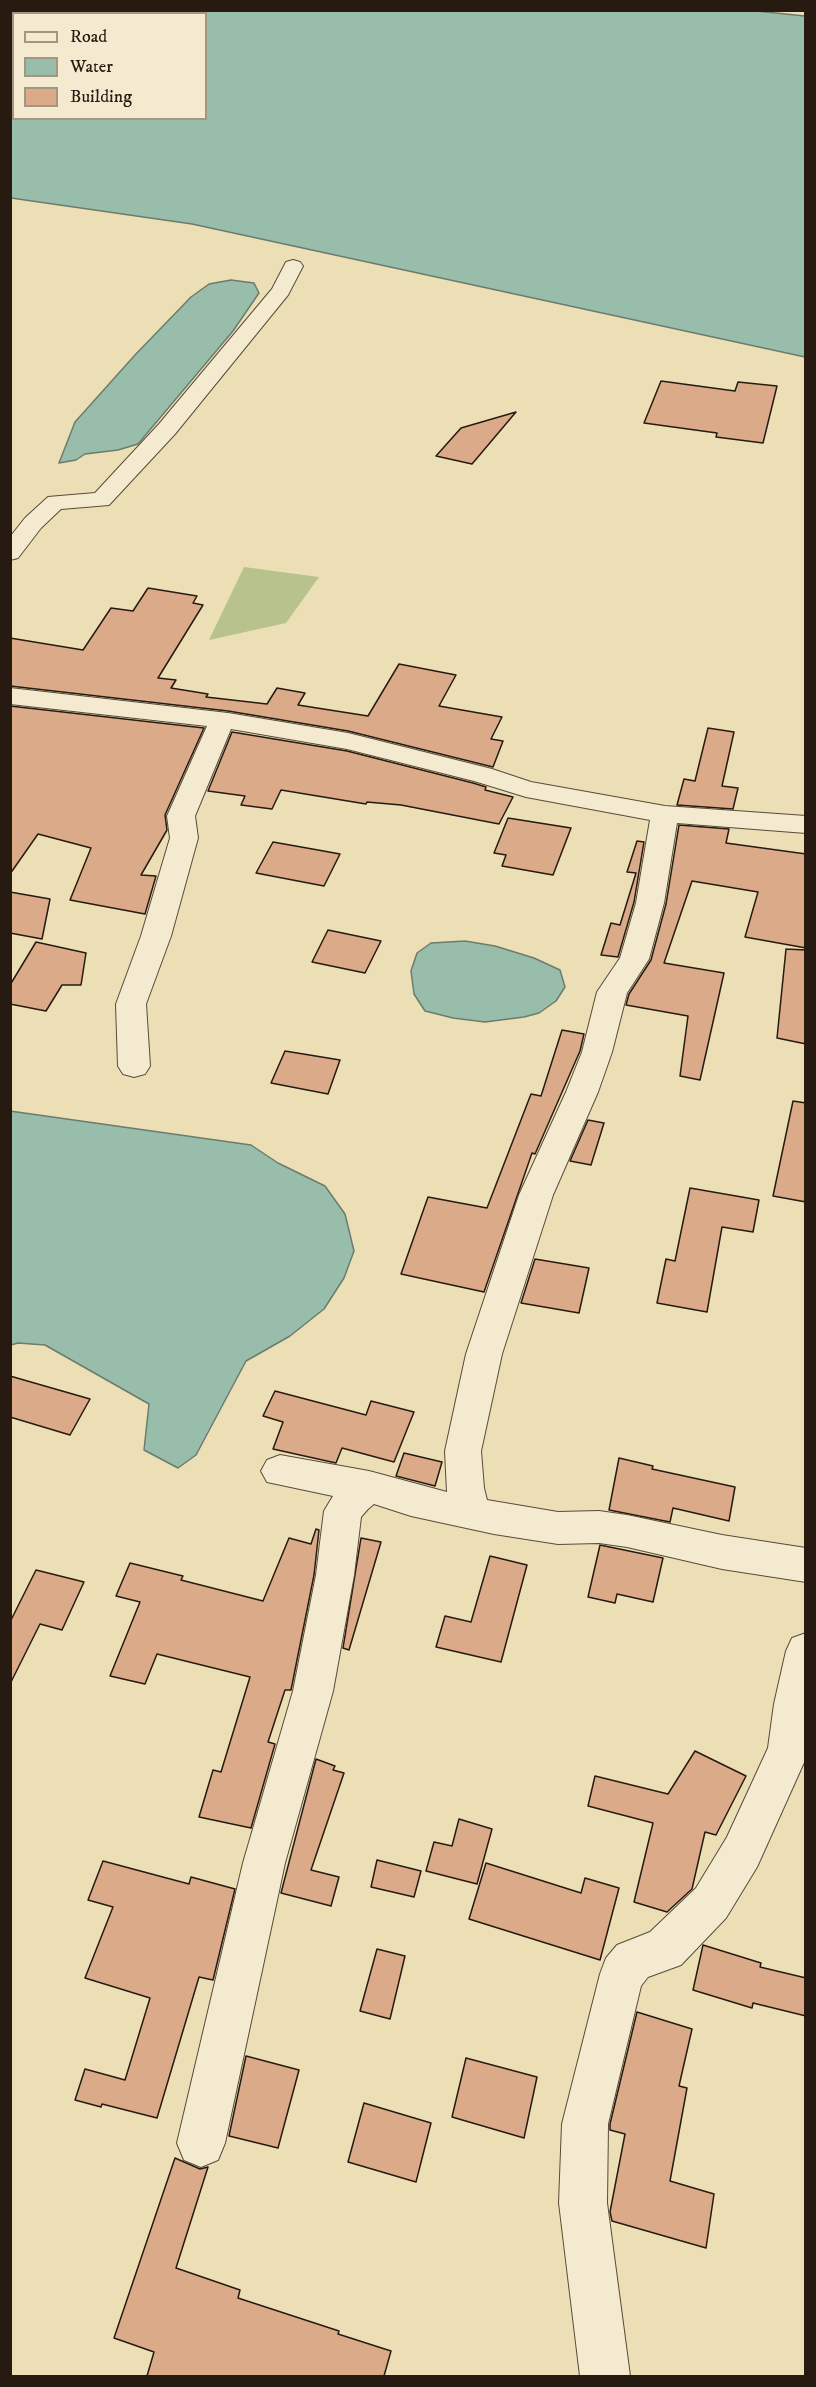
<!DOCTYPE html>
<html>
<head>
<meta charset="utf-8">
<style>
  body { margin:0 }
  #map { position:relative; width:816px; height:2387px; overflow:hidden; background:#eddfb5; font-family:"IM FELL DW Pica",serif }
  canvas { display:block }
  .frame { position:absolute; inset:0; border:12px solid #261a11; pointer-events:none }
  .legend { position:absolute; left:12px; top:12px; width:195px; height:108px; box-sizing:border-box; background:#f3eacf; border:2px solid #a19783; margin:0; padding:8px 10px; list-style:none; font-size:18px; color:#261a11 }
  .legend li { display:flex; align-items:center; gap:12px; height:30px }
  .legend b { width:30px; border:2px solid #a19783 }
</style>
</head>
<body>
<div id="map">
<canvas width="816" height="2387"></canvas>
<div class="frame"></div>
<ul class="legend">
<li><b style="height:8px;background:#f3eacf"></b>Road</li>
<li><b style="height:16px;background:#99bdab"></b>Water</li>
<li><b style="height:16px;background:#dbaa89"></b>Building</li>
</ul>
</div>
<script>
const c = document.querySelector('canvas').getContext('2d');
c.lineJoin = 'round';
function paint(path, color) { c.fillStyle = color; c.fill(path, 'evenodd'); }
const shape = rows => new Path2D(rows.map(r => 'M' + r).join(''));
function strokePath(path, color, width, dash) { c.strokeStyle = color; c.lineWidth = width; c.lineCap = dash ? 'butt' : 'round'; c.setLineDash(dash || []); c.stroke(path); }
paint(shape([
  [244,567,319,577,286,623,209,640]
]), '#b8c28d');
const water = shape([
  [756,11,805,16,805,357,192,224,11,198,11,11,756,11],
  [14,14,206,14,206,118,14,118,14,14],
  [231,280,254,283,259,293,233,331,138,444,118,450,85,454,76,460,59,463,75,422,135,355,191,297,209,284,231,280],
  [465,941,495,946,534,958,560,970,565,987,556,1001,539,1013,524,1017,485,1022,453,1018,425,1011,414,994,411,971,417,953,431,943,465,941],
  [10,1111,251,1145,278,1163,325,1186,345,1214,354,1251,344,1278,324,1309,290,1336,246,1361,196,1455,178,1468,144,1450,149,1404,45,1345,18,1343,11,1345,10,1111]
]);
paint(water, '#99bdab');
strokePath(water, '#6b7c6d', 1.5);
const building = shape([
  [661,381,735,391,738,382,777,386,763,443,716,437,717,433,644,423,661,381],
  [516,412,472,464,436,456,461,428,516,412],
  [148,588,197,596,193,603,203,605,158,678,176,680,171,688,208,694,206,697,267,704,277,688,305,693,298,705,368,716,399,664,456,675,439,706,502,717,491,739,503,741,493,767,348,731,228,711,10,686,10,638,83,650,111,608,133,611,148,588],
  [10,706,204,728,165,815,167,830,141,875,156,876,145,914,70,900,91,848,38,834,10,874,10,706],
  [708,728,734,732,722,786,738,788,733,809,677,805,684,779,695,781,708,728],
  [232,732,347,751,473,783,486,787,485,790,513,797,499,824,401,805,367,802,366,804,281,790,272,809,241,805,245,796,208,791,232,732],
  [508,818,571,828,553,875,502,866,506,855,494,853,508,818],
  [679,825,729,829,726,843,806,854,806,948,745,937,758,892,692,881,664,963,724,973,700,1080,680,1076,688,1016,626,1005,629,994,651,960,666,904,679,825],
  [637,841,644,842,634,902,618,957,601,955,611,923,620,925,636,873,627,872,637,841],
  [273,842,318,850,340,854,324,886,256,873,273,842],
  [10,892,50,899,42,939,10,933,10,892],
  [328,930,381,941,365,973,312,962,328,930],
  [36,942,86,953,81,985,62,985,46,1011,10,1004,10,985,36,942],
  [786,949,806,950,806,1044,777,1038,786,949],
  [562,1030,584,1034,580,1051,535,1154,532,1153,484,1292,401,1274,428,1197,487,1208,531,1094,541,1096,562,1030],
  [285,1051,340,1060,328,1094,271,1083,285,1051],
  [793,1101,806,1103,806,1202,773,1196,793,1101],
  [588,1120,604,1123,591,1165,570,1161,588,1120],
  [690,1188,759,1200,753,1232,722,1227,707,1312,657,1303,666,1259,675,1261,690,1188],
  [535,1259,589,1268,579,1313,521,1303,535,1259],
  [10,1376,90,1399,70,1435,10,1417,10,1376],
  [275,1391,366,1415,371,1401,414,1412,394,1462,342,1448,336,1463,273,1449,283,1422,263,1416,275,1391],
  [404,1453,442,1462,435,1486,396,1476,404,1453],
  [619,1458,653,1466,652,1469,735,1487,729,1521,673,1508,670,1522,609,1510,619,1458],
  [316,1529,319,1530,314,1575,291,1690,285,1690,268,1742,275,1744,251,1828,199,1817,213,1770,221,1772,250,1677,157,1654,145,1684,110,1676,140,1602,116,1596,130,1563,183,1576,181,1580,263,1601,289,1538,311,1544,316,1529],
  [361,1538,381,1542,349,1650,343,1648,361,1538],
  [600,1545,663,1558,653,1602,617,1594,615,1603,588,1597,600,1545],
  [490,1556,527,1565,501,1662,436,1647,445,1616,471,1622,490,1556],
  [36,1570,84,1582,62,1630,40,1624,10,1684,10,1622,36,1570],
  [695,1751,746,1776,716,1835,705,1832,692,1889,667,1912,634,1902,653,1823,588,1806,595,1776,668,1794,695,1751],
  [316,1759,335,1766,333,1770,344,1773,311,1870,339,1877,331,1906,281,1893,316,1759],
  [459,1819,492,1829,477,1884,426,1871,434,1842,452,1846,459,1819],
  [377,1860,421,1871,414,1897,371,1887,377,1860],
  [103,1861,189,1884,191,1877,235,1889,213,1980,199,1977,157,2118,102,2104,101,2107,75,2100,85,2069,125,2080,150,1998,85,1978,113,1907,88,1900,103,1861],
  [486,1863,581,1893,585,1878,619,1888,600,1960,469,1919,486,1863],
  [703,1945,761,1963,760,1967,806,1978,806,2016,753,2003,752,2008,693,1990,703,1945],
  [377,1949,405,1956,390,2019,360,2011,377,1949],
  [637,2012,692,2029,679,2086,687,2088,670,2181,714,2194,706,2248,612,2221,610,2212,625,2134,610,2130,610,2124,637,2012],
  [246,2056,299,2070,278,2148,229,2136,246,2056],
  [466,2058,537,2077,524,2138,452,2117,466,2058],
  [364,2103,431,2123,416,2182,348,2162,364,2103],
  [175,2158,200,2169,208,2167,176,2268,240,2290,238,2298,339,2331,338,2334,391,2351,384,2376,147,2376,154,2352,114,2338,175,2158]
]);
paint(building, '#dbaa89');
strokePath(building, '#261a11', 1.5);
const minor = shape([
  [293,260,300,262,303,266,288,295,175,434,109,505,61,509,41,528,18,558,10,560,10,537,25,518,48,497,95,493,159,424,272,289,286,262,293,260],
  [10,688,228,713,348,733,492,769,531,782,665,806,806,816,806,833,677,823,664,903,649,959,627,993,612,1052,598,1092,553,1195,502,1354,481,1451,484,1488,487,1500,558,1512,599,1511,627,1515,722,1535,806,1548,806,1582,722,1569,627,1547,599,1543,558,1544,494,1534,411,1516,374,1504,368,1509,361,1517,354,1575,333,1691,285,1863,225,2143,218,2160,201,2167,184,2160,177,2143,243,1863,293,1691,316,1575,324,1511,333,1496,267,1482,261,1471,267,1460,280,1455,369,1471,447,1492,445,1451,466,1354,519,1195,566,1092,582,1052,597,992,620,958,636,903,650,820,526,797,474,781,347,749,231,729,195,816,198,838,171,936,146,1004,150,1066,145,1074,134,1077,123,1074,118,1066,116,1004,141,936,170,838,167,816,207,726,10,704,10,688],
  [806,1633,806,1758,757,1867,726,1918,681,1965,648,1977,641,1986,608,2124,607,2203,630,2376,580,2376,559,2203,562,2124,600,1974,606,1958,617,1945,650,1932,696,1888,727,1837,768,1748,774,1704,786,1651,792,1638,806,1633]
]);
strokePath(minor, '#584b3a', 2);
paint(minor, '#f3eacf');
</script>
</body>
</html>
